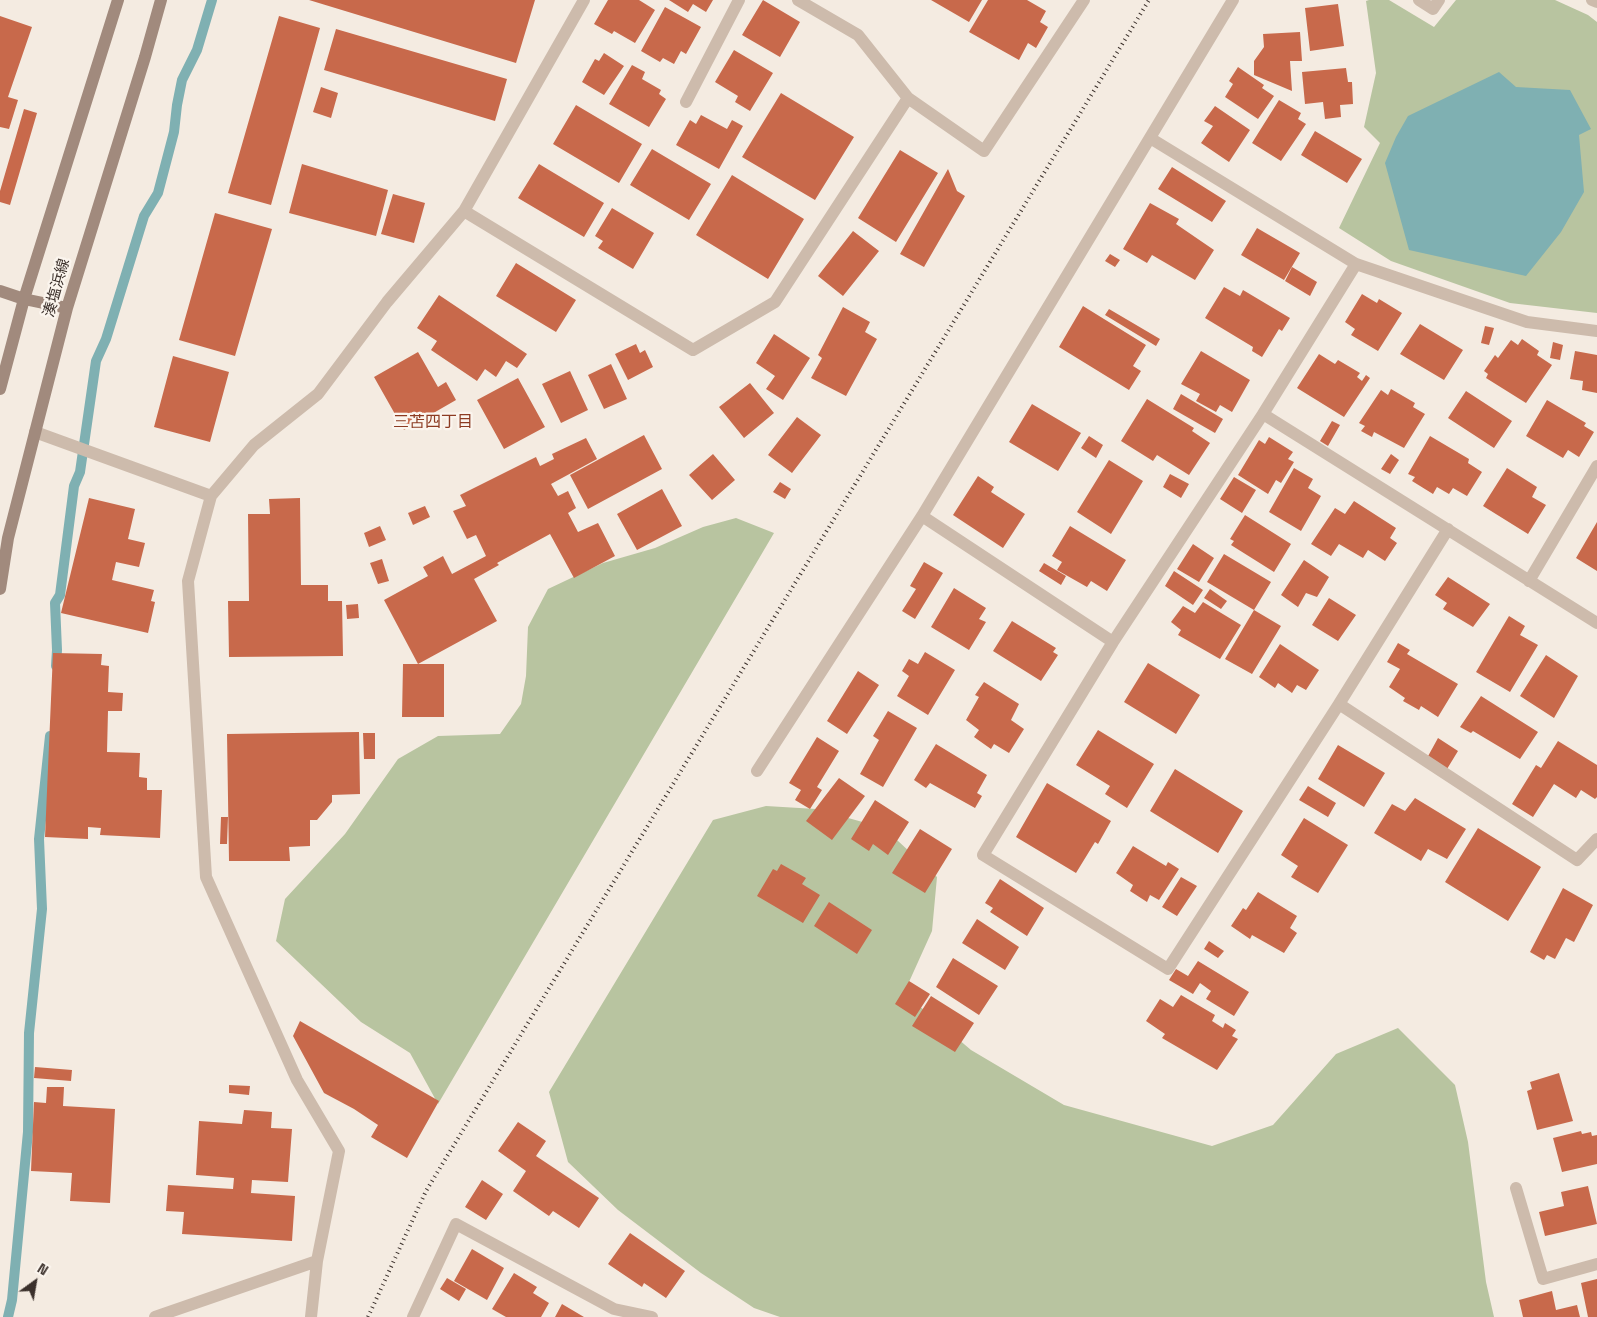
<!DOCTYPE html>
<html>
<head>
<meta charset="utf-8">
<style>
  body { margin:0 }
  #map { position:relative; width:1597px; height:1317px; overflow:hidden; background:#f4ebe1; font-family:"Space Grotesk",sans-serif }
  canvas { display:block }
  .north { position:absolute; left:10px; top:1257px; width:50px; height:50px; -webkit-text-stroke:4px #fbf5ee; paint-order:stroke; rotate:32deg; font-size:14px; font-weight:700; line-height:20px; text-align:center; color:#3b302b }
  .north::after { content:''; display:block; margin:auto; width:18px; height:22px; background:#3b302b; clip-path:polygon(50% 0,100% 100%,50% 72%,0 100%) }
</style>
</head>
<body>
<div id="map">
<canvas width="1597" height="1317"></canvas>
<div class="north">N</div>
</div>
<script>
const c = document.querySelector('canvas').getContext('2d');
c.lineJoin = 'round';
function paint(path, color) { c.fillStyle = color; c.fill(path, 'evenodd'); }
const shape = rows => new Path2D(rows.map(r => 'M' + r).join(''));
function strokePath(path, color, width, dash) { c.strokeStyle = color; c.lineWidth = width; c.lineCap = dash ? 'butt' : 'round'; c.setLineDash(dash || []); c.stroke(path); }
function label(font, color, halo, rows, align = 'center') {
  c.font = font + ' "Space Grotesk","Noto Sans JP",sans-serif'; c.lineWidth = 4.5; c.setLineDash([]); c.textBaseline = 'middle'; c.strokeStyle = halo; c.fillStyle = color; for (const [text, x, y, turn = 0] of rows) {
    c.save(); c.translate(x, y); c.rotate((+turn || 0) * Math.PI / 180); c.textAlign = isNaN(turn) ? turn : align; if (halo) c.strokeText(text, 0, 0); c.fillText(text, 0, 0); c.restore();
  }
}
paint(shape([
  [1369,0,1389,0,1434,27,1456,0,1555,0,1588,15,1597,22,1597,313,1510,303,1391,261,1339,228,1380,143,1364,127,1376,73,1366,1],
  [736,518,774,533,438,1104,410,1053,361,1022,276,941,285,899,345,834,398,759,438,736,500,734,521,704,526,676,528,627,548,589,603,563,655,548,703,527],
  [766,806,816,809,884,828,937,877,932,931,904,993,971,1050,1064,1105,1212,1146,1273,1125,1336,1054,1398,1028,1455,1085,1468,1142,1486,1282,1494,1317,780,1317,754,1308,701,1273,618,1210,568,1162,549,1092,713,820]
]), '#b8c4a0');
paint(shape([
  [1499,72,1516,87,1570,90,1591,129,1579,135,1584,192,1561,232,1526,276,1409,250,1385,163,1396,137,1408,116]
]), '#7fb0b2');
strokePath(shape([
  [56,666,57,650,55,603,60,595,74,486,80,472,96,361,106,339,144,216,158,193,174,132,177,105,182,80,197,50,212,0],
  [8,1317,12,1300,28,1132,29,1033,42,909,39,839,50,736]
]), '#7fb0b2', 10);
paint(shape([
  [309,0,535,0,516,63],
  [608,0,639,0,655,10,635,43,614,31,612,34,594,24],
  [669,0,713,0,706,12,693,4,688,12],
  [763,0,800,22,780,57,742,35],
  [931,0,982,0,969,22],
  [988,0,1027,0,1046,11,1040,22,1048,27,1036,48,1028,43,1019,60,969,32],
  [1338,4,1344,46,1310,51,1305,8],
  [665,7,701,27,686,54,681,51,674,64,663,58,660,62,641,51],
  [0,16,32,27,8,97,18,100,9,129,0,127],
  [279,16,320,28,271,205,228,193],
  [336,29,507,79,495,121,324,70],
  [1300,32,1302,61,1290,61,1292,91,1254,75,1254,61,1264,47,1263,34],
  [734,50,773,73,750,111,735,102,738,96,715,82],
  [604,53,624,66,604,95,582,82,595,59,599,61],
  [632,65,645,72,642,79,661,90,659,94,666,99,649,127,609,104],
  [1238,67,1264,85,1262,88,1274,96,1258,119,1225,97,1233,84,1229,81],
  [1346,68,1348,82,1352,82,1353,104,1340,105,1341,117,1325,119,1323,102,1305,104,1302,72],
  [321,87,338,93,331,118,313,112],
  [781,93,854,137,815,200,742,157],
  [1279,100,1301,113,1298,119,1306,124,1281,161,1252,143],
  [576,105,642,144,619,183,553,144],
  [1215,106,1250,130,1229,162,1201,143,1213,126,1204,121],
  [24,109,37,113,10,205,0,202,0,191],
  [701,115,727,129,732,120,743,126,719,169,676,145,690,120,696,124],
  [1315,131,1362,159,1347,183,1301,155],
  [652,149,711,184,689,220,630,185],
  [900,150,938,173,896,242,858,218],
  [302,164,388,190,376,236,289,213],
  [539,164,604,203,584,237,518,198],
  [1172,167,1226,201,1212,222,1158,189],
  [948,169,957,191,965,196,924,267,900,254],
  [732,175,804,219,768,279,696,235],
  [393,194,425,203,414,243,381,234],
  [1150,203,1179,219,1176,224,1214,250,1195,280,1152,255,1147,263,1123,249],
  [612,208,654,233,633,269,598,248,603,241,595,236],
  [215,213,272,229,235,356,179,340],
  [1257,228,1300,253,1284,280,1241,255],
  [853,231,879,251,843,296,818,276],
  [1110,254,1120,260,1115,267,1105,261],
  [516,263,576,300,556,332,496,296],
  [1292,267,1317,282,1310,296,1285,281],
  [1224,287,1240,296,1243,290,1290,318,1282,331,1279,329,1262,357,1252,351,1253,347,1205,318],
  [1362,294,1377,303,1379,299,1402,313,1378,351,1351,335,1355,329,1345,322],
  [439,295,527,354,517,368,506,361,496,377,485,369,477,381,431,350,437,341,417,328],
  [1083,306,1146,345,1133,366,1141,371,1129,390,1059,347],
  [843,307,870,322,865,332,877,339,846,396,811,378,822,358,818,355],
  [1109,309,1160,339,1156,346,1105,315],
  [1420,324,1463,350,1444,380,1400,354],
  [1485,326,1494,328,1489,345,1481,343],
  [774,334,810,358,783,400,766,389,775,376,756,363],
  [1522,339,1539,351,1537,355,1552,365,1526,403,1486,378,1488,374,1484,371,1495,355,1498,358,1511,340,1518,345],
  [1553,342,1563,345,1560,360,1550,358],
  [636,344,640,353,645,350,653,367,628,380,615,354],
  [1201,351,1250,380,1232,412,1220,405,1216,412,1196,401,1200,394,1181,384],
  [1575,351,1597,355,1597,393,1582,390,1583,381,1570,379],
  [418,352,438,387,446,382,456,400,404,430,374,377],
  [1319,354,1335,364,1338,360,1360,373,1357,377,1362,381,1366,375,1370,378,1344,417,1297,388],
  [173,356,229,372,210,442,154,427],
  [611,364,627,399,604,409,588,375],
  [570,371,588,410,561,423,542,384],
  [518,378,545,427,504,449,477,400],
  [750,383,774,413,744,438,719,407],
  [1391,389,1415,403,1413,407,1425,414,1404,448,1374,432,1372,437,1361,431,1365,426,1359,423,1381,390,1388,395],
  [1466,391,1512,421,1494,448,1448,418],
  [1181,394,1223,419,1215,433,1173,409],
  [1147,399,1194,428,1192,431,1210,443,1189,475,1157,455,1153,461,1121,441],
  [1547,400,1586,423,1584,426,1594,432,1579,457,1568,450,1563,458,1526,436],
  [1032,404,1081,433,1058,471,1009,442],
  [797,417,821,435,792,473,768,455],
  [1332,421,1340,425,1328,446,1320,441],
  [644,435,662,469,588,509,570,475],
  [1089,436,1103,445,1096,458,1081,448],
  [1430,436,1469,459,1468,463,1482,472,1467,496,1453,488,1449,494,1437,487,1433,494,1412,481,1415,477,1408,474],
  [1269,437,1293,452,1288,459,1294,462,1281,483,1276,480,1268,494,1238,475,1259,440,1265,444],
  [586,438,597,459,551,484,558,496,568,491,576,508,568,513,578,532,598,523,615,556,574,578,550,534,497,563,499,565,474,579,497,621,418,664,384,600,428,576,423,567,443,556,452,574,486,556,476,535,467,539,453,511,466,506,460,495,536,457,540,466,554,459,552,454],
  [713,454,735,480,712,500,689,475],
  [1391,454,1399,460,1390,474,1381,469],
  [1109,460,1143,481,1111,534,1077,512],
  [1294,468,1313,479,1308,488,1321,496,1301,531,1269,512],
  [1507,468,1537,487,1532,497,1546,505,1528,534,1483,506],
  [1170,474,1189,484,1181,498,1163,487],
  [978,476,994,487,991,492,1025,514,1003,548,953,515],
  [1234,477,1256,490,1242,513,1220,499],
  [780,482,791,489,785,499,773,492],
  [662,489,682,526,637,550,617,514],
  [89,498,135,509,128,539,145,543,139,567,116,562,112,580,154,590,151,601,155,602,148,633,61,613],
  [300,498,301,585,328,585,328,601,342,601,343,656,229,657,228,601,249,601,248,514,270,514,269,499],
  [1354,501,1396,528,1390,538,1397,543,1385,561,1368,550,1363,558,1339,544,1331,556,1311,544,1335,508,1345,514],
  [425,506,430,517,413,525,408,513],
  [1245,515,1291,544,1274,572,1231,545,1234,541,1230,539],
  [1597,522,1597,571,1576,558],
  [380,526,386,540,369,547,364,533],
  [1070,526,1126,560,1107,591,1091,581,1087,587,1057,570,1062,562,1052,556],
  [1193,544,1214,558,1199,582,1177,569],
  [1224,554,1271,582,1254,610,1207,582],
  [382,559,389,581,378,584,370,563],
  [1304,560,1329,577,1317,597,1306,593,1298,607,1281,595],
  [924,562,943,573,915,619,902,611,916,589,910,586],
  [1044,563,1066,576,1061,585,1039,571],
  [1174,571,1203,590,1193,605,1165,586],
  [1448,577,1490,604,1473,627,1443,609,1447,603,1435,595],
  [954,588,986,608,979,619,986,622,969,650,931,627],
  [1210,589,1227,601,1221,609,1204,598],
  [1329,598,1356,615,1338,641,1312,625],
  [1203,602,1241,625,1220,659,1178,635,1181,630,1171,622,1183,606,1195,613],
  [358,604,359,618,347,619,346,605],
  [1254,610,1281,626,1252,674,1225,659],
  [1509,616,1525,626,1520,635,1538,645,1510,692,1476,672],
  [1012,621,1056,648,1053,652,1058,655,1041,681,993,651],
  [1398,643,1410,650,1407,654,1458,684,1438,717,1421,706,1419,710,1403,701,1405,698,1389,687,1400,669,1387,662],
  [1280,644,1319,670,1306,690,1297,685,1292,693,1278,683,1275,688,1259,677],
  [925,652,955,670,928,715,897,696,909,676,902,671,909,659,918,664],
  [53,653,102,654,101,665,109,666,108,692,123,693,122,711,108,711,107,752,140,753,139,777,147,778,147,790,162,790,160,838,100,835,101,828,88,827,88,839,45,837],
  [1546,655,1578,676,1554,718,1520,696],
  [1148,663,1200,695,1176,734,1124,702],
  [403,664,444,664,444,717,402,717],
  [858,671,879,685,847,734,827,721],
  [984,682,1019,704,1011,720,1024,729,1009,753,994,744,991,749,974,737,979,730,966,720,979,697,975,695],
  [1481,696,1538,732,1520,759,1473,731,1471,733,1460,727],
  [888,711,917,728,883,787,860,774,879,740,873,736],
  [1098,730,1154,764,1127,808,1105,794,1110,786,1076,765],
  [359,732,360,794,332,795,332,802,317,820,310,820,310,846,289,847,290,861,229,861,227,734],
  [363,733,375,733,375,759,364,759],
  [817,737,839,751,817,787,822,790,810,809,795,800,801,790,789,783],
  [1438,738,1458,751,1447,769,1427,758],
  [1558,741,1597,765,1597,797,1595,799,1581,790,1576,798,1554,784,1533,817,1512,804,1536,765,1541,768],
  [936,744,987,775,977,793,982,796,975,808,930,783,926,788,914,780],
  [1338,745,1385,773,1364,807,1318,779],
  [1175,769,1243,811,1218,853,1150,811],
  [839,778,865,796,832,840,806,821],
  [1047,783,1111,821,1098,844,1095,842,1076,873,1016,837],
  [1308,786,1336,803,1328,817,1299,800],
  [1415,798,1466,829,1447,859,1428,849,1421,861,1374,833,1392,804,1405,811],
  [875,800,909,822,888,855,873,844,869,851,851,839],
  [221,817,228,817,227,844,220,844],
  [1304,818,1348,845,1318,893,1291,877,1298,866,1281,855],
  [1478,828,1541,867,1508,921,1445,882],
  [920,829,952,849,925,893,892,873],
  [1133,846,1166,866,1168,862,1179,869,1159,900,1150,895,1147,902,1130,891,1133,885,1116,873],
  [781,864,806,878,802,884,820,895,803,923,757,896,773,869,777,871],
  [1181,877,1197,886,1177,916,1162,907],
  [1000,879,1044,908,1027,936,990,912,993,908,985,903],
  [1563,888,1593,905,1574,942,1566,938,1555,959,1547,955,1544,960,1530,952],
  [1258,892,1297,916,1290,928,1297,933,1284,953,1252,935,1250,939,1231,926,1243,908,1246,910],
  [829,902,872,930,857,954,814,926],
  [977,919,1019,947,1005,970,962,943],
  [1209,941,1224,951,1218,958,1204,949],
  [953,958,998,986,979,1015,936,987],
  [1198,961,1249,992,1234,1016,1206,999,1211,991,1200,983,1193,994,1169,980,1176,969,1188,976],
  [909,981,930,994,915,1017,895,1004],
  [1181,995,1215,1015,1212,1021,1223,1028,1225,1023,1236,1030,1232,1036,1238,1039,1217,1070,1162,1038,1165,1034,1146,1021,1160,999,1173,1007],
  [931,996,974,1023,955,1052,912,1026],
  [300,1021,439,1101,407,1158,371,1137,378,1125,354,1109,324,1093,293,1036],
  [35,1067,72,1070,71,1081,34,1078],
  [1559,1073,1573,1121,1537,1130,1527,1091,1532,1089,1530,1082],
  [229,1085,250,1086,249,1095,229,1093],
  [47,1087,64,1087,63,1106,115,1109,110,1203,70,1201,72,1173,31,1171,34,1102,46,1103],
  [244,1110,272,1112,271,1128,292,1129,288,1182,252,1180,251,1193,295,1196,292,1241,182,1234,184,1212,166,1211,168,1185,233,1189,234,1178,196,1175,199,1121,242,1124],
  [518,1122,546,1141,536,1156,599,1198,579,1228,553,1211,549,1216,513,1191,526,1171,498,1151],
  [1581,1131,1582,1134,1591,1132,1592,1136,1597,1135,1597,1164,1562,1172,1553,1138],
  [482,1180,503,1194,486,1220,465,1207],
  [1588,1186,1597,1224,1545,1236,1539,1212,1564,1206,1561,1192],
  [630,1233,685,1271,666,1298,644,1283,642,1287,608,1264],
  [472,1249,504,1268,487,1300,454,1281],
  [514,1273,537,1287,533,1293,549,1303,541,1317,506,1317,492,1309],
  [447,1278,466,1289,459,1301,440,1289],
  [1597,1279,1597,1317,1588,1317,1581,1283],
  [1552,1291,1556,1310,1577,1305,1580,1317,1523,1317,1519,1300],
  [562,1304,584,1317,555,1317]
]), '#c8694b');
strokePath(shape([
  [798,0,858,35,908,98,984,151,1084,0],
  [1419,0,1433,9,1439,0],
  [1592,0,1597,2],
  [686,102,739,0],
  [1150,138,1356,264,1527,322,1597,331],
  [464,211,693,350,775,302,908,98],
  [1263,414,1356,264],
  [35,432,211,496],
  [922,516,1113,642],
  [1529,581,1597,466],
  [1597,623,1263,414,1113,642,983,855,1168,969,1339,704,1577,860,1597,839],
  [1339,704,1448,529],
  [757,771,922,516,1233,0],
  [1516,1188,1543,1279,1597,1264],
  [155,1317,317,1261],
  [311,1317,317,1261,339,1151,297,1080,206,877,188,581,211,496,254,445,318,394,387,302,464,211,584,0],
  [413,1317,456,1224,614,1309,652,1317]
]), '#cdbbac', 12);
strokePath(shape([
  [0,291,24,299,67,308],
  [0,389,24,299,118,0],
  [0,589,8,538,67,308,145,57,161,0]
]), '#a18a7d', 12);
strokePath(shape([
  [368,1317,426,1191,1149,0]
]), '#3b302b', 4, [1, 4]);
label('15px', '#3b302b', '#fbf5ee', [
  ["湊塩浜線",57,288,-74]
]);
label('16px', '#8c3b22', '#fbf5ee', [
  ["三苫四丁目",433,423]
]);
</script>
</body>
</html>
